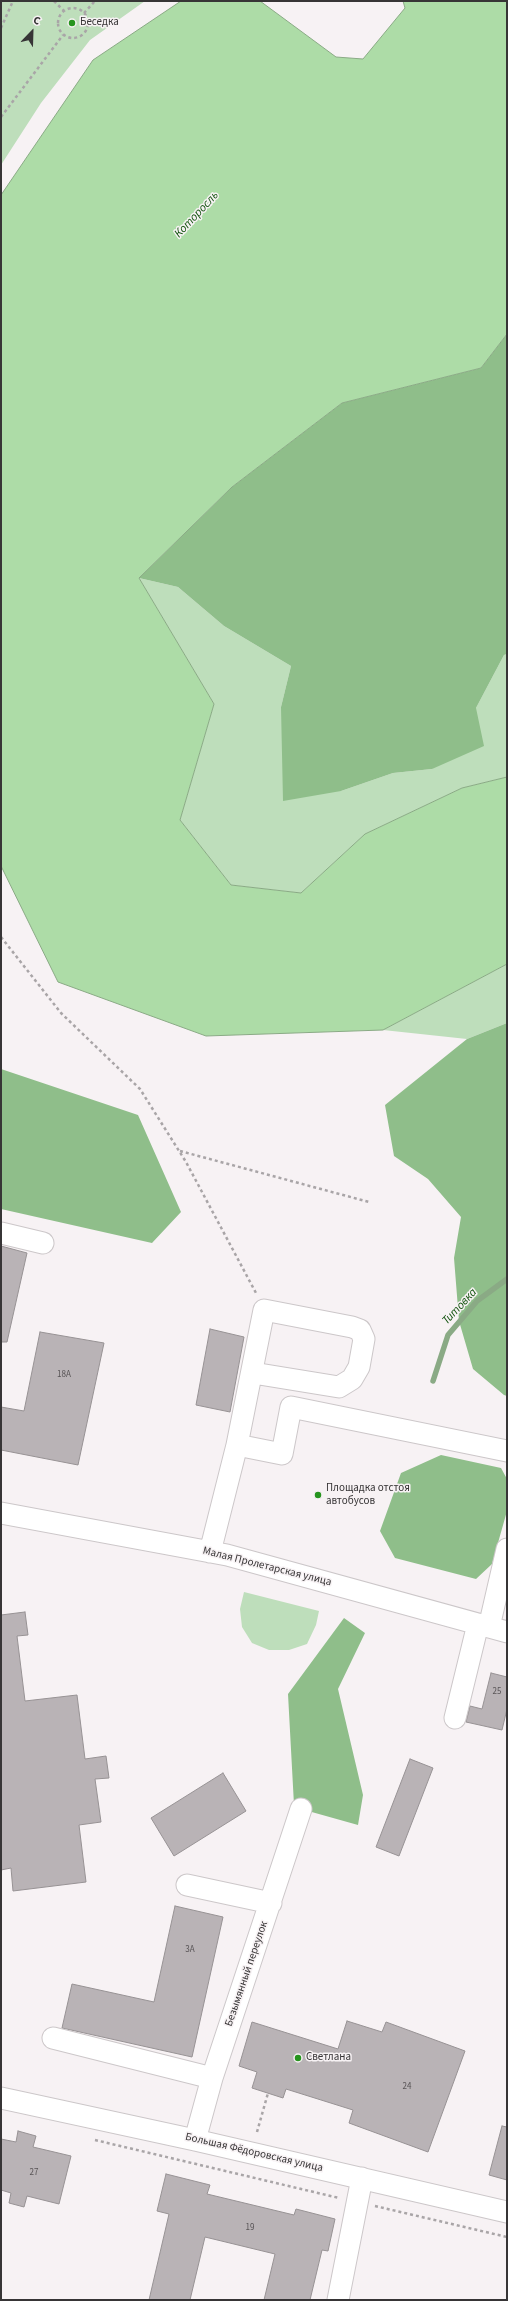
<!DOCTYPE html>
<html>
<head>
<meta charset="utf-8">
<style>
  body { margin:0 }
  #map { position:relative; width:508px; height:2301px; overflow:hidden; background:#f7f2f4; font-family:"Source Sans 3",sans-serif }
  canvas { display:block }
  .frame { position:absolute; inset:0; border:2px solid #373536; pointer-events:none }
  .north { position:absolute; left:12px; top:12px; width:40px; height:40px; -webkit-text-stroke:3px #f7f2f4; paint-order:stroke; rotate:23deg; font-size:11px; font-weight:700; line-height:16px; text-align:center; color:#373536 }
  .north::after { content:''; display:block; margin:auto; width:14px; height:18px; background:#373536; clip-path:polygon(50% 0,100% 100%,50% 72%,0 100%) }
</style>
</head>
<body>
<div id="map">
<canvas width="508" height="2301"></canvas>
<div class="frame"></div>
<div class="north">С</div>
</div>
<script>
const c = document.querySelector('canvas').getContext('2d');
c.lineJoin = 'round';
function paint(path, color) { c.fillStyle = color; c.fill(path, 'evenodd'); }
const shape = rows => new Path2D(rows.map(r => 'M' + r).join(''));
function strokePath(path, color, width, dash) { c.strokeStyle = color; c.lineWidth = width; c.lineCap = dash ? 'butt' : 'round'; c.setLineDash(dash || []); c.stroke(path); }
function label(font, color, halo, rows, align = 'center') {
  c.font = font + ' "Source Sans 3",sans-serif'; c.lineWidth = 3; c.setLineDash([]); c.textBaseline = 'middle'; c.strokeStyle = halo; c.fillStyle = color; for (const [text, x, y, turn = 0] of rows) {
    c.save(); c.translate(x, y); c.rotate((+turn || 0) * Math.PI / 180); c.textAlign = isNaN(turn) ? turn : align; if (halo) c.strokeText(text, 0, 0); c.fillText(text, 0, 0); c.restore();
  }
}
paint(shape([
  [1,1,145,1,90,40,41,103,1,165],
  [139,578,178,587,224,626,291,666,281,707,341,791,393,773,432,769,476,708,504,655,507,654,507,777,462,788,365,834,301,893,231,885,180,820,214,704],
  [507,964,507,1023,467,1039,383,1030],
  [244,1592,319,1611,316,1625,307,1644,289,1650,269,1650,252,1643,242,1627,240,1609]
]), '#bedebb');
paint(shape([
  [507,334,507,654,504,655,476,708,484,746,432,769,393,773,341,791,283,801,281,707,291,666,224,626,178,587,139,578,232,487,342,403,481,368],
  [507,1023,507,1396,504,1395,473,1369,459,1321,454,1258,461,1217,428,1179,394,1156,385,1105,467,1039],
  [1,1069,138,1115,181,1212,152,1243,1,1209],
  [441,1455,501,1468,507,1479,507,1511,492,1564,476,1579,395,1558,380,1531,401,1473],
  [344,1618,365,1633,338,1689,363,1795,358,1825,301,1809,294,1805,288,1694]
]), '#8fbe8a');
const water = shape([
  [181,1,260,1,336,57,363,59,405,8,403,1,507,1,507,334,481,368,342,403,232,487,139,578,214,704,180,820,231,885,301,893,365,834,462,788,507,777,507,964,383,1030,206,1036,58,982,1,866,1,195,93,60,181,1]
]);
paint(water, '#addca7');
strokePath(water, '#8aaa85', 1);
strokePath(shape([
  [433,1381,448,1335,477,1301,507,1279]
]), '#8aaa85', 5.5);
const building = shape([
  [1,1246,27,1253,7,1342,1,1342,1,1246],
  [210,1329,244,1337,230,1412,196,1405,210,1329],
  [40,1332,104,1343,78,1465,1,1450,1,1407,24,1411,40,1332],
  [25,1612,28,1635,17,1636,25,1701,77,1695,85,1759,106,1756,109,1778,95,1779,101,1822,79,1825,86,1882,13,1891,11,1868,1,1870,1,1615,25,1612],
  [491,1673,507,1677,507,1709,502,1730,466,1722,470,1706,482,1709,491,1673],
  [410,1759,433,1768,399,1856,376,1847,410,1759],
  [223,1773,246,1811,174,1856,151,1818,223,1773],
  [175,1906,223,1917,192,2057,62,2028,72,1984,154,2002,175,1906],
  [347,2021,382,2032,386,2022,465,2051,428,2152,349,2123,353,2110,286,2089,283,2098,252,2088,257,2072,239,2066,252,2022,338,2049,347,2021],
  [502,2126,507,2127,507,2180,489,2175,502,2126],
  [18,2131,36,2136,33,2147,71,2156,59,2204,27,2196,24,2207,9,2203,11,2193,1,2190,1,2139,16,2142,18,2131],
  [166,2174,210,2185,207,2194,294,2215,296,2209,335,2219,328,2251,322,2250,310,2300,264,2300,275,2254,205,2237,190,2300,149,2300,169,2214,157,2211,166,2174]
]);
paint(building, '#b9b3b6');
strokePath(building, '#979294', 1);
const minor = shape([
  [1,1233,43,1243],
  [237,1445,264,1310,352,1327,360,1330,364,1339,359,1367,352,1379,339,1387,253,1373],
  [1,1513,227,1555,507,1632],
  [210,1552,237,1445,282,1454,291,1407,507,1451],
  [489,1627,507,1549],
  [455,1718,478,1624],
  [187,1885,271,1903],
  [53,2038,212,2078],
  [1,2098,195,2140,507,2212],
  [195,2140,212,2078,301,1809],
  [338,2300,362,2178]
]);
strokePath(minor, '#ccc7c9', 23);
strokePath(shape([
  [54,1,64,11],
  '58 23a15 15 0 1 1 30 0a15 15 0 1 1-30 0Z',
  [84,13,95,1],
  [1,28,13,1],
  [1,117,63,35],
  [1,937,61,1013,140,1089,186,1162,256,1293],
  [180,1151,369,1202],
  [257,2132,268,2093],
  [95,2140,339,2198],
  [375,2206,507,2237]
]), '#a9a5a7', 2.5, [3, 3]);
strokePath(minor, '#fff', 21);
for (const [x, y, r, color] of [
  [72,23,4,"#26941e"],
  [318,1495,4,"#26941e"],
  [298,2058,4,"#26941e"]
]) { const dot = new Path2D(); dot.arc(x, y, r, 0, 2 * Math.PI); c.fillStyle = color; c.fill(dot); strokePath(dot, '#f7f2f4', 1.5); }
label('9px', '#585456', null, [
  ["18А",64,1375],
  ["25",497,1692],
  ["3А",190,1950],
  ["24",407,2087],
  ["27",34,2173],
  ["19",250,2228]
]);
label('11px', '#373536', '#f7f2f4', [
  ["Беседка",80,23],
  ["Площадка отстоя",326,1489],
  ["автобусов",326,1502],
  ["Светлана",306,2058]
], 'left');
label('11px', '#373536', '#f7f2f4', [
  ["Малая Пролетарская улица",267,1567,14],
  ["Безымянный переулок",247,1974,-71],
  ["Большая Фёдоровская улица",254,2153,13]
]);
label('italic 12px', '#13540f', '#f7f2f4', [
  ["Которосль",197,215,-47],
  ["Титовка",460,1307,-47]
]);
</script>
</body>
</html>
